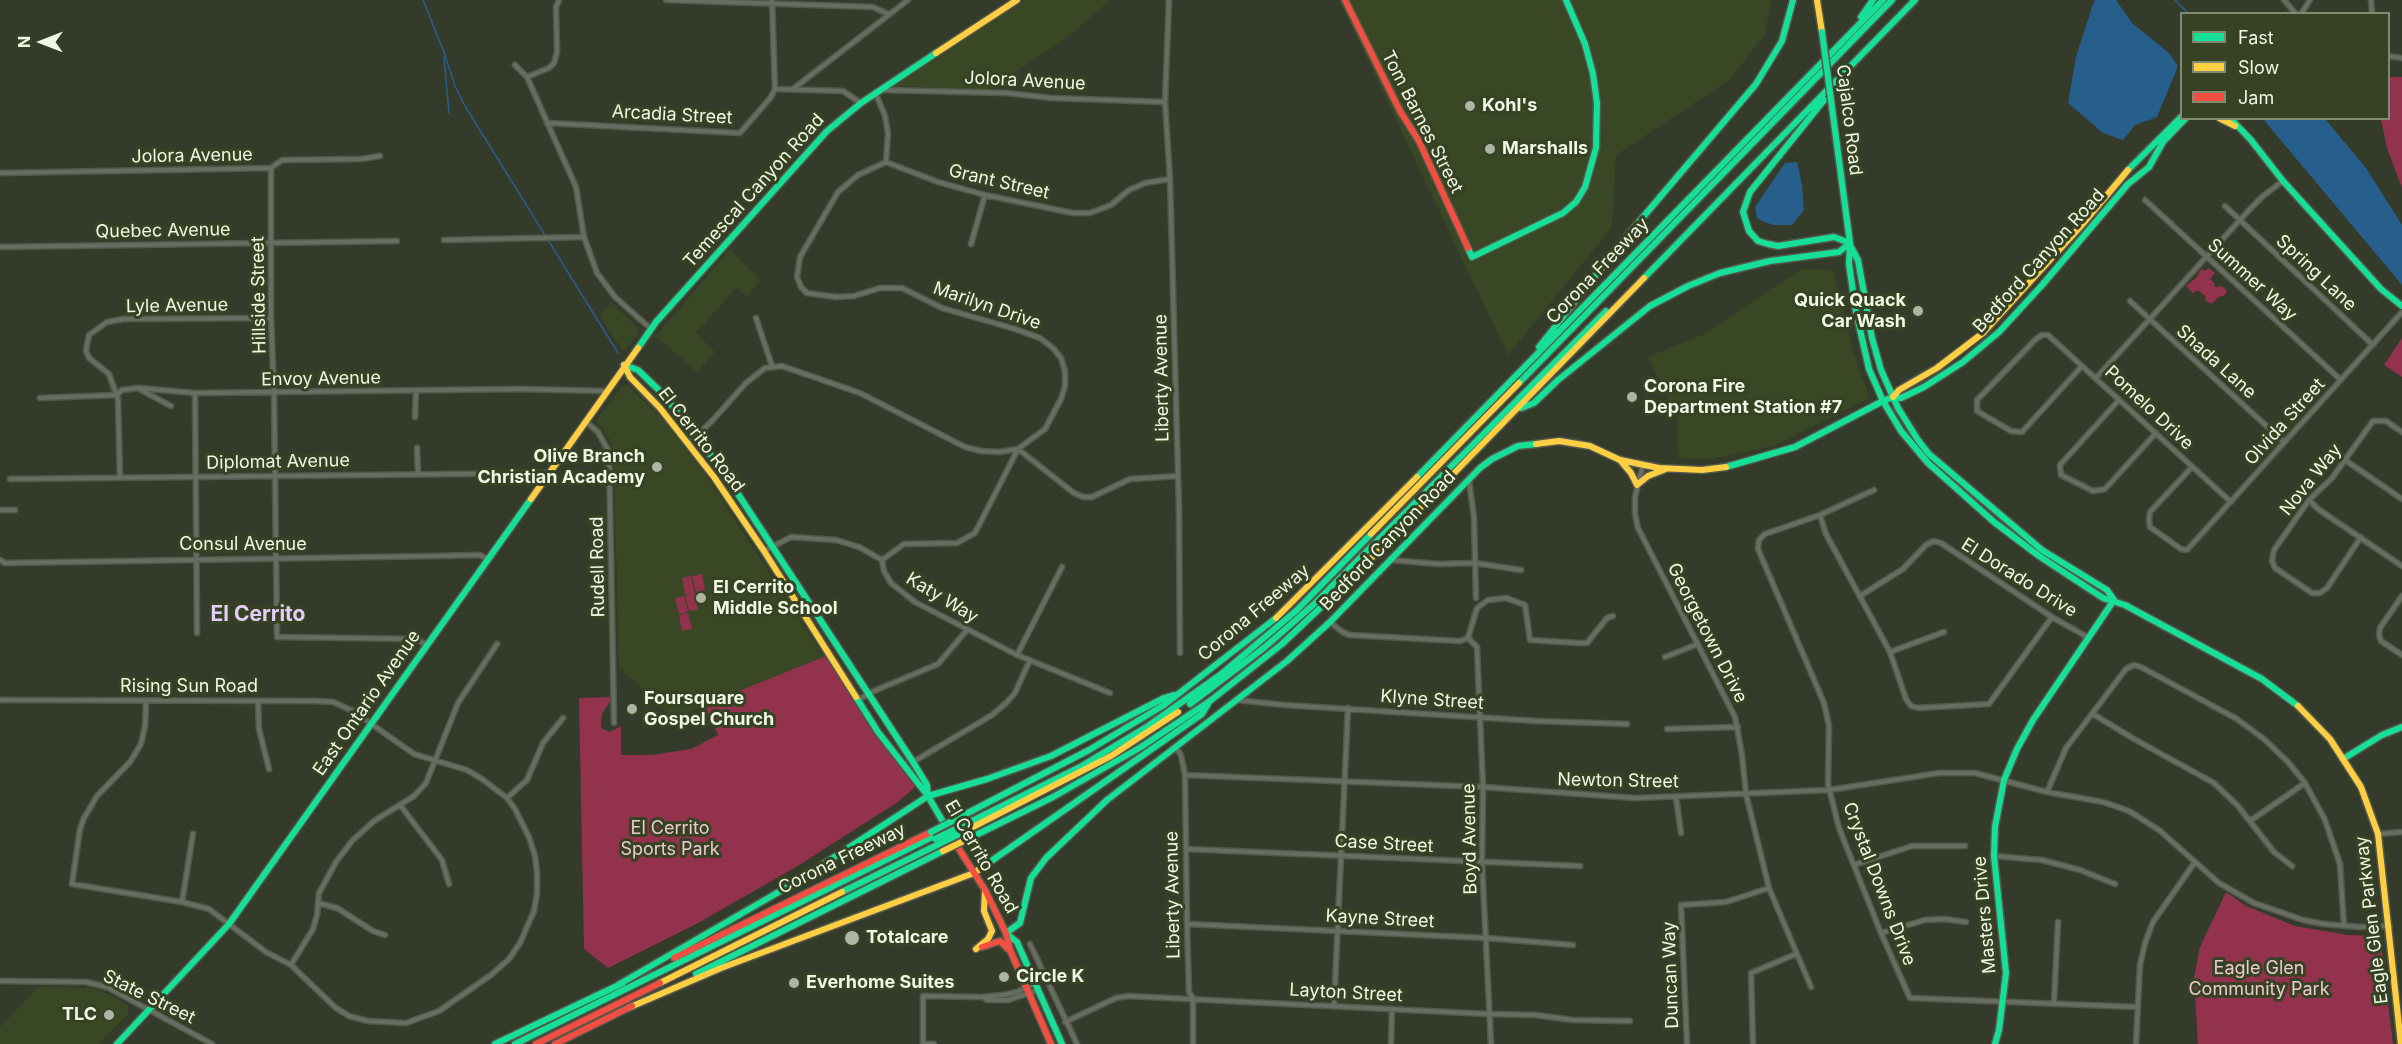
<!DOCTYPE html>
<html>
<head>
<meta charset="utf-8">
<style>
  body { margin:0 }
  #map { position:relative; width:2402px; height:1044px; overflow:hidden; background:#353b2a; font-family:Inter,sans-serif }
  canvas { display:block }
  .legend { position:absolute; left:2180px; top:12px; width:210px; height:108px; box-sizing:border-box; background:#364223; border:2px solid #808a71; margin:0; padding:8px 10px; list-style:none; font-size:18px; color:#eff7e5 }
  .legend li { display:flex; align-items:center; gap:12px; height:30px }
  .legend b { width:30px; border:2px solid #808a71 }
  .north { position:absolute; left:12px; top:12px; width:60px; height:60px; -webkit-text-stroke:4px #364223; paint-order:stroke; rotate:270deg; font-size:16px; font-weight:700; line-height:24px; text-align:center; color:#eff7e5 }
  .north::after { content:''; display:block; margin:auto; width:21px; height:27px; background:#eff7e5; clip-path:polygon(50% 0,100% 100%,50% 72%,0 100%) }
</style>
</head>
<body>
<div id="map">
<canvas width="2402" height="1044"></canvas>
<ul class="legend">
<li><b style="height:8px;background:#16e098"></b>Fast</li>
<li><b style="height:8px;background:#ffcf43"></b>Slow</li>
<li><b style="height:8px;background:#f24e42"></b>Jam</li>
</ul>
<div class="north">N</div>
</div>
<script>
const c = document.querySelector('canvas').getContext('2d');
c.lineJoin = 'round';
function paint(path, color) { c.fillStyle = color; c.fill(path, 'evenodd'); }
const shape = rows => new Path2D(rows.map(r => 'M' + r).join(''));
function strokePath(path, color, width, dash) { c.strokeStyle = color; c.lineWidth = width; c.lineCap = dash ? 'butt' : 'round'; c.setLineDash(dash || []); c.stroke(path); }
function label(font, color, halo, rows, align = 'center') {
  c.font = font + ' Inter,sans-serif'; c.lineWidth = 6; c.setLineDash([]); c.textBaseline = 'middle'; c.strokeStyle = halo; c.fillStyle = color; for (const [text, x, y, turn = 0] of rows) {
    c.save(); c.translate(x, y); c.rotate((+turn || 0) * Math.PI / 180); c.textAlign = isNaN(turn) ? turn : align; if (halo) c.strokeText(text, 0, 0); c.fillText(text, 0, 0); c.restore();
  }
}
paint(shape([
  [1025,0,1110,0,1068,37,989,90,898,86,898,84],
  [1339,0,1772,0,1764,36,1729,80,1616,155,1612,227,1508,355],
  [730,249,760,280,748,297,736,288,696,333,715,352,697,372,656,336],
  [1801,269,1833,270,1854,355,1869,395,1867,399,1776,445,1712,459,1678,458,1677,415,1648,357,1704,334],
  [611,302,638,328,638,334,623,352,600,315],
  [623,386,628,386,661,417,707,477,824,657,673,718,619,667,614,457,611,441,596,420],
  [38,987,93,988,115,997,128,1005,128,1014,99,1044,0,1044,0,1027]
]), '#394724');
paint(shape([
  [2389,77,2402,77,2402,188,2387,148,2381,119,2388,118],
  [2209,268,2215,273,2210,279,2215,284,2214,287,2222,286,2227,291,2224,296,2218,297,2212,304,2205,300,2206,297,2198,290,2193,293,2186,286,2197,277,2201,269,2205,271],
  [2402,338,2402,377,2384,365],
  [702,574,705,590,696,592,692,576],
  [691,576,698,610,689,611,685,596,690,594,685,594,682,578],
  [684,596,688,612,679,614,675,598],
  [688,613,692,629,682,631,679,615],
  [826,656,853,700,879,728,915,787,898,802,796,867,698,923,608,968,584,949,579,698,613,697,602,714,601,728,610,732,621,726,621,755,652,755,691,749,718,735,704,705],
  [2226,892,2246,906,2295,926,2348,935,2380,936,2393,1044,2198,1044,2194,978,2200,947]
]), '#92324d');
paint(shape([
  [2096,0,2116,0,2132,23,2168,52,2178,66,2157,117,2135,125,2123,140,2103,133,2068,103,2076,57,2094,1],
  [2325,119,2366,168,2402,225,2402,285,2263,119],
  [1797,162,1802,185,1804,210,1792,225,1774,225,1764,222,1757,218,1755,207,1785,163]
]), '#265f8b');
strokePath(shape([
  [423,0,443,50],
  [2175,0,2189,14],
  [443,49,455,86,465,106,618,353],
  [444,57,449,113]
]), '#265f8b', 1.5);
const street = shape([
  [666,0,873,7,888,14],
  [1169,0,1165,102,1170,179,1179,510,1180,653],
  [2284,0,2296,14],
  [2371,0,2372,14],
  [2301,14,2310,0],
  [2388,56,2402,58],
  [515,65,527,77,576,187,584,237,597,273,615,297,650,328],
  [527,77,549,68,554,63,557,52,556,7,559,0],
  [775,89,843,91,861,103],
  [793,89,908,0],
  [883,90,1007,93,1051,98,1165,102],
  [876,94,885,116,888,133,886,162],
  [547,123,740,133,771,97,775,89,772,0],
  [886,162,938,182,985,195,1073,213,1090,213,1111,205,1129,190,1145,183,1170,179],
  [271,168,271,318,274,393,277,637,417,639,426,645],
  [0,173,271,168,282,160,361,159,380,156],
  [2145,200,2341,380],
  [2225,206,2373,345],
  [444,240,584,237],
  [971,244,985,195],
  [0,247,397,241],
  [2130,301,2284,442],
  [756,318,772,366],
  [2082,366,2022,432,2011,431,1977,411,1977,400,2036,339,2042,335,2048,335,2231,502],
  [2096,378,2250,209,2263,196,2283,181],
  [141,390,171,406],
  [195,393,197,633],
  [40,398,117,395,122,390,138,388,195,393,520,389,606,391],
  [2119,400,2060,465,2061,475,2093,491,2105,489,2156,433],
  [415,417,416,391],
  [585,421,598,432,609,452,614,723],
  [689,443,712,421,746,383,765,368,782,366,860,393,965,447,981,451,999,452,1018,449,1045,429,1061,399,1065,386,1065,371,1061,358,1053,348,1040,338,1015,329,942,308,902,288,880,288,854,296,836,297,807,293,801,287,797,277,800,257,838,192,858,175,886,162],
  [417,448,418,474],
  [2345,460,2402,499],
  [1643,465,1635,497,1635,514,1638,528,1735,717,1742,755,1746,794,1769,888,1811,987],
  [2192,467,2150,512,2149,520,2150,527,2181,549,2187,550,2402,312],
  [120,478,118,399,109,374,89,358,86,351,89,335,107,322,124,319,271,318],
  [10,479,547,473],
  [1469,480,1474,518,1476,598],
  [1874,490,1820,515,1765,534,1759,540,1758,549,1824,703,1829,726,1828,784,1839,828,1881,933,1910,998,2137,1007],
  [2309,500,2318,509,2402,566],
  [0,510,15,510],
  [1820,515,1826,534,1890,652,1906,699,1911,706,1918,708,1989,704,2052,617],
  [2361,537,2327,588,2320,593,2312,593,2275,568,2272,561,2274,550,2309,500,2332,478,2373,421,2386,421,2402,432],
  [764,551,791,537,836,540,859,547,882,560,884,571,891,583,915,602,1017,655,1110,693],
  [0,560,5,563,435,556,480,555,487,559],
  [882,560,904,544,957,543,975,533,1018,449,1074,493,1083,497,1092,497,1130,479,1178,476],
  [1391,560,1438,564,1475,563,1521,570],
  [1860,596,1903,569,1926,545,1934,541,1941,543,2052,617,2089,638],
  [2402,596,2380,628,2379,635,2381,641,2402,655],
  [1330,622,1341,631,1349,635,1460,641,1468,638,1477,608,1488,600,1506,598,1525,605,1530,640,1578,643,1587,643,1607,618,1613,616],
  [1468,638,1477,647,1483,787,1482,863,1491,1044],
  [1890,652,1944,632],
  [1017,655,1062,567],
  [1665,657,1698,644],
  [0,700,314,701,333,702,353,711,414,754,467,770,482,779,507,798,515,809,529,837,535,856,537,872,537,893,534,911,520,943,509,959,491,975,439,1011,406,1023,368,1021,349,1016,336,1008,291,965,266,952,209,909,182,902,72,884,80,829,84,818,97,796,130,762,141,744,145,726,146,701],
  [858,700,874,691,938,664,967,630],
  [1237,700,1284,705,1537,721,1627,724],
  [258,701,259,729,269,769],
  [2093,714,2134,739,2214,783,2238,806,2274,852,2292,866],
  [1667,729,1738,727],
  [1175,746,1181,755,1185,775,1187,924,1189,992,1193,998,1193,1044],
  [913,762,992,715,1006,703,1015,693,1030,660],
  [1185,775,1483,787,1635,798,1829,790,1939,773,1975,773,2047,792,2103,802,2129,811,2159,830,2219,883,2254,903,2303,920,2324,924,2360,927,2390,926],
  [2047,792,2066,748,2126,669,2134,665,2141,667,2237,719,2264,739,2288,762,2305,783,2325,820,2340,864,2344,926],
  [1676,797,1681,833],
  [507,798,527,780,543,743,563,718],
  [400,805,442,860,449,884],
  [2250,821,2305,783],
  [2378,834,2402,832],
  [1186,849,1580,866],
  [1994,856,2042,860,2080,870,2115,884],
  [1854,865,1912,846,1965,846],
  [182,902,193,834],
  [318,903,337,908,373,931,385,935],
  [1187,924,1486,938,1573,945],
  [1881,933,1925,920,1945,919,1966,922],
  [1030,944,1077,1044],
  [291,965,313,929,317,915,319,893,336,862,352,841,374,821,414,796,426,783,458,703,497,644],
  [0,981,86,982,107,987,212,1044],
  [983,997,987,1000,1008,1000,1038,990],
  [2054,1003,2058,922],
  [1334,1006,1348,708],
  [1065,1022,1116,998,1128,996,1488,1014,1536,1015,1573,1020,1630,1021],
  [923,1044,923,996,982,997,1003,995,1017,992,1035,983],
  [923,1044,934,1044],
  [1391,1044,1392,1009],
  [1687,1044,1681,905,1726,902,1769,888],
  [1753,1044,1751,973,1796,954],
  [2136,1044,2140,965,2145,943,2153,922,2195,862]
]);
const fast = shape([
  [1861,17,1873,0],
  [1833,115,1850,243],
  [2230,118,2251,140,2283,181,2381,289,2402,306],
  [2128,170,2182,116],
  [1850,243,1849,264,1856,312,1869,369,1883,401,1901,431,1928,463,1994,522,2039,556,2103,598,2125,605,2262,679,2298,706],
  [1850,245,1858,260,1872,338,1881,370,1898,408,1918,440,1929,454,2042,550,2107,590,2114,600],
  [1468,248,1472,257,1563,213,1576,202,1585,187,1596,148,1597,103,1593,74,1585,44,1566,0],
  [1644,278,1915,0],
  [1539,347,1627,236,1756,84,1782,41,1793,0],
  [638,348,656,322,827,131,861,103,936,53],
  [624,365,638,370,663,394,723,471,913,762,927,785,928,796],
  [1519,383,1892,0],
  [1521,408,1534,403,1558,380,1650,306,1688,286,1720,273,1770,261,1839,252,1850,243,1834,237,1778,246,1768,244,1758,241,1749,231,1743,212,1750,192,1824,100],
  [1726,467,1795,447,1883,401,1893,397,1901,398,1924,387,1963,362,1999,332,2043,284,2128,184,2149,167,2163,142,2186,118],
  [1417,477,1883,0],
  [856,697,878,732,928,796],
  [1190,704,1265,647,1313,605,1606,311],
  [2343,759,2382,735,2402,727],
  [928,796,946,827],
  [960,817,1089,750,1164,705,1276,618],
  [964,825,1080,767,1148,726,1220,675,1297,610,1371,534],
  [972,837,1053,797,1141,747,1210,701,1282,644,1354,576],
  [987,864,1202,714,1208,704],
  [842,892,939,844],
  [1006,933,1020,923,1031,878,1046,858,1107,800,1287,661,1330,622,1480,468,1492,459,1518,446,1536,444],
  [1007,934,1017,942,1062,1044],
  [696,974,943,851],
  [618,985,796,882,928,796,987,779,1051,756,1164,698,1174,695],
  [117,1044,229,924,531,499],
  [495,1044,623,983],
  [515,1044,934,836],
  [1995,1044,1999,1030,2006,973,1994,856,1995,827,2004,780,2017,749,2033,720,2114,600]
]);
const slow = shape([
  [1817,0,1822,32],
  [936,53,1017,0],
  [2219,118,2235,126],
  [624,365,630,377,660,408,714,477,764,551,856,697],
  [1893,397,1899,390,1937,368,1983,333,2081,226,2128,170],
  [1536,444,1559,441,1590,446,1620,460,1659,468,1702,470,1726,467],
  [1620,460,1631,473,1637,485,1648,476,1666,469],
  [531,499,638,348],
  [1371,534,1519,383],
  [1354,576,1644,278],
  [1276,618,1417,477],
  [2298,706,2330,739,2361,787,2378,834,2401,1044],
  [967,830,1111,756,1178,712],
  [976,949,988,939,992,931,984,911,985,891],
  [660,983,842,892],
  [628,1008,721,968,974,873,987,864]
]);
const jam = shape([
  [1345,0,1400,111,1419,141,1468,248],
  [954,841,985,890,1006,933,1010,950,1051,1044],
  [982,947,1000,941,1009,950],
  [674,958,931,832],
  [536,1044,660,983],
  [555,1044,632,1006]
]);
strokePath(street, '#52584a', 7);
strokePath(fast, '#52584a', 9);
strokePath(slow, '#52584a', 9);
strokePath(jam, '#52584a', 9);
strokePath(street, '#686d61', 4);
strokePath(fast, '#16e098', 6);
strokePath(slow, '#ffcf43', 6);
strokePath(jam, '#f24e42', 6);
const fastBridge = shape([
  [1822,32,1833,115],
  [931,832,960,817],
  [935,839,964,825],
  [939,844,967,830]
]);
const slowBridge = shape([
  [943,851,972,837]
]);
strokePath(fastBridge, '#52584a', 9, []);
strokePath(slowBridge, '#52584a', 9, []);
strokePath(fastBridge, '#16e098', 6);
strokePath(slowBridge, '#ffcf43', 6);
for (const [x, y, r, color] of [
  [1470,106,6,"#aeb5a4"],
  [1490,149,6,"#aeb5a4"],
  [1918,311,6,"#aeb5a4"],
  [1632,397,6,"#aeb5a4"],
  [657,467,6,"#aeb5a4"],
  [701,598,6,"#aeb5a4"],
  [632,709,6,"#aeb5a4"],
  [852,938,8,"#aeb5a4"],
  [1004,977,6,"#aeb5a4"],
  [794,983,6,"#aeb5a4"],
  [109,1015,6,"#aeb5a4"]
]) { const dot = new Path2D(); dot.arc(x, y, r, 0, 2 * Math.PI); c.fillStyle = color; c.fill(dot); strokePath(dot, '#364223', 2); }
label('18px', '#eff7e5', '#364223', [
  ["Jolora Avenue",1025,81,3],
  ["Arcadia Street",672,115,3],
  ["Cajalco Road",1849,120,83],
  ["Tom Barnes Street",1422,122,63],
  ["Jolora Avenue",192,156,-1],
  ["Grant Street",999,182,13],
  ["Temescal Canyon Road",754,191,-48],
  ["Quebec Avenue",163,231,-1],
  ["Bedford Canyon Road",2039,261,-48],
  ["Corona Freeway",1598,271,-46],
  ["Spring Lane",2316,273,43],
  ["Summer Way",2252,280,42],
  ["Hillside Street",259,295,-91],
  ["Lyle Avenue",177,306,-1],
  ["Marilyn Drive",987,306,19],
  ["Shada Lane",2216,362,42],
  ["Liberty Avenue",1162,378,-91],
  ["Envoy Avenue",321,379,-1],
  ["Pomelo Drive",2149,408,43],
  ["Olvida Street",2285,422,-48],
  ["El Cerrito Road",701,440,52],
  ["Diplomat Avenue",278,462,-1],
  ["Nova Way",2311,480,-51],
  ["Bedford Canyon Road",1388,541,-46],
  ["Consul Avenue",243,545],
  ["Rudell Road",598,567,-91],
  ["El Dorado Drive",2019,578,32],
  ["Katy Way",942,598,31],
  ["Corona Freeway",1254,613,-40],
  ["Georgetown Drive",1707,633,63],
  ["Rising Sun Road",189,687],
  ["Klyne Street",1432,700,4],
  ["East Ontario Avenue",367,703,-55],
  ["Newton Street",1618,781,1],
  ["Boyd Avenue",1470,839,-91],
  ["Case Street",1384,844,3],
  ["El Cerrito Road",981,857,60],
  ["Corona Freeway",842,859,-26],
  ["Crystal Downs Drive",1879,884,69],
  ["Liberty Avenue",1173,895,-91],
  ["Masters Drive",1985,915,-95],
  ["Kayne Street",1380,919,3],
  ["Eagle Glen Parkway",2372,920,-97],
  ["Duncan Way",1671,975,-92],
  ["Layton Street",1346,993,3],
  ["State Street",149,997,26]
]);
label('bold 18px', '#eff7e5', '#364223', [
  ["Kohl's",1482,106],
  ["Marshalls",1502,149],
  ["Quick Quack",1906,301,"right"],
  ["Car Wash",1906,322,"right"],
  ["Corona Fire",1644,387],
  ["Department Station #7",1644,408],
  ["Olive Branch",645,457,"right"],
  ["Christian Academy",645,478,"right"],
  ["El Cerrito",713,588],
  ["Middle School",713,609],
  ["Foursquare",644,699],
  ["Gospel Church",644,720],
  ["Totalcare",866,938],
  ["Circle K",1016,977],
  ["Everhome Suites",806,983],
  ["TLC",97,1015,"right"]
], 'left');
label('18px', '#ecc9cf', '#364223', [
  ["El Cerrito",670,829],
  ["Sports Park",670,850],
  ["Eagle Glen",2259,969],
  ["Community Park",2259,990]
]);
label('bold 21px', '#e2cef8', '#364223', [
  ["El Cerrito",258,615]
]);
</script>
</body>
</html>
